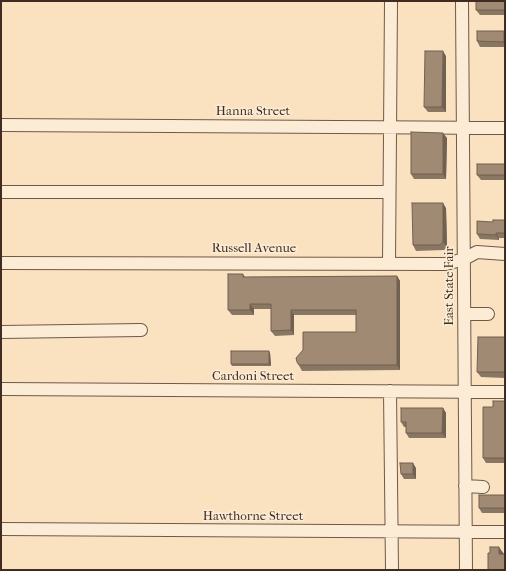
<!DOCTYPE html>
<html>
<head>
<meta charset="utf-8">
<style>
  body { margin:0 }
  #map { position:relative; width:506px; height:571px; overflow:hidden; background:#fae1c0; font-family:"IM FELL French Canon",serif }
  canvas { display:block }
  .frame { position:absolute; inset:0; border:2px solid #402c20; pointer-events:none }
</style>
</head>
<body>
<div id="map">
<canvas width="506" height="571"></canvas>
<div class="frame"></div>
</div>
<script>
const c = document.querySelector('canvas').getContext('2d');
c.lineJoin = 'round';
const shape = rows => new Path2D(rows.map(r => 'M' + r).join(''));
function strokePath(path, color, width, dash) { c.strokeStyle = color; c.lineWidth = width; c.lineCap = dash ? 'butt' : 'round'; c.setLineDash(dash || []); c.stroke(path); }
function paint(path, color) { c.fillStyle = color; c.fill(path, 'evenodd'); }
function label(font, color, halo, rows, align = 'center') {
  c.font = font + ' "IM FELL French Canon",serif'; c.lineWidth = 3; c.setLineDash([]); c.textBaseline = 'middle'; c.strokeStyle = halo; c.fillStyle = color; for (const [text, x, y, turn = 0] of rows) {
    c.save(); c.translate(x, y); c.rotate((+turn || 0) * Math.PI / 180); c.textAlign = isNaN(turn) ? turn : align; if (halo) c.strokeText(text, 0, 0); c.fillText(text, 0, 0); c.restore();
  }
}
const minor = shape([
  [462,1,466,570],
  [1,125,505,128],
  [1,192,389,192],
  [1,263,446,264,464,259,477,252,505,254],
  [389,264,391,1],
  [464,314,488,314],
  [1,332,141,330],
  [1,389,505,392],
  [390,391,392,570],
  [465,486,483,487],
  [1,529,505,532]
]);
strokePath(minor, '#6e5948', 14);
strokePath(minor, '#fcecd6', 12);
paint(shape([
  [505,1,505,15,480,15,476,10],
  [504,31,505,32,505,47,480,47,477,41],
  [446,56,446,112,428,112,424,107],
  [447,138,446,179,414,179,411,174],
  [505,164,505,180,481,180,477,175],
  [446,208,447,247,444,250,416,251,413,245],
  [505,220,505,238,499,238,499,240,480,239,477,234,493,222],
  [243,274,245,277,397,276,400,281,400,370,302,371,297,362,356,332,356,315,294,315,294,335,275,336,271,331,271,309,254,309,254,315,232,315,228,310],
  [505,337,505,378,481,377,477,372],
  [270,353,271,366,232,366,231,364],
  [505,401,505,463,486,463,483,458,493,407],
  [443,408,446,413,446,438,409,438,406,433,406,427,404,427,401,422],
  [416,468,416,479,404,479,401,474],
  [505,495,505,513,482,513,479,508]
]), '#8a7763');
paint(shape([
  [504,31,505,32,505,43,504,42],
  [443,51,446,56,446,112,442,107],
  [443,133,447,138,446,179,443,174],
  [443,203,446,208,447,247,443,242],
  [496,233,499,238,499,240,496,235],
  [397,276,400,281,400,370,397,365],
  [250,304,254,309,254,315,250,310],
  [291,310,294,315,294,335,291,330],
  [269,351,270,353,271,366,269,364],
  [443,408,446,413,446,438,442,433],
  [413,463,416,468,416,479,413,474],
  [499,547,504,554,499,554]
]), '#716150');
const building = shape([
  [476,1,505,1,505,10,476,10,476,1],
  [477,31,504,31,504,42,477,41,477,31],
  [425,51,443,51,442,107,424,107,425,51],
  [411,132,443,133,443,174,411,174,411,132],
  [477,164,505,164,505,175,477,175,477,164],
  [412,203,443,203,443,242,440,245,413,245,412,203],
  [493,220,505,220,505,233,496,233,496,235,477,234,477,221,493,222,493,220],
  [228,274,243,274,243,277,397,276,397,365,299,365,297,362,296,358,303,350,303,332,356,332,356,310,291,310,291,330,271,331,271,304,250,304,250,310,228,310,228,274],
  [478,337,505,337,505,372,477,372,478,337],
  [231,351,269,351,269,364,231,364,231,351],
  [493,401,505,401,505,458,483,458,483,407,493,407,493,401],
  [401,408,443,408,442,433,406,433,406,422,401,422,401,408],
  [400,463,413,463,413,474,401,474,400,463],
  [479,495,505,495,505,508,479,508,479,495],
  [490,547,499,547,499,554,505,554,505,570,488,570,488,553,490,553,490,547]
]);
paint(building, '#a18a73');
strokePath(building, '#716150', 1);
label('13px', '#402c20', '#fcecd6', [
  ["Hanna Street",253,112],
  ["Russell Avenue",254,249],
  ["East State Fair",450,286,-90],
  ["Cardoni Street",253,377],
  ["Hawthorne Street",253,517]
]);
</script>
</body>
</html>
